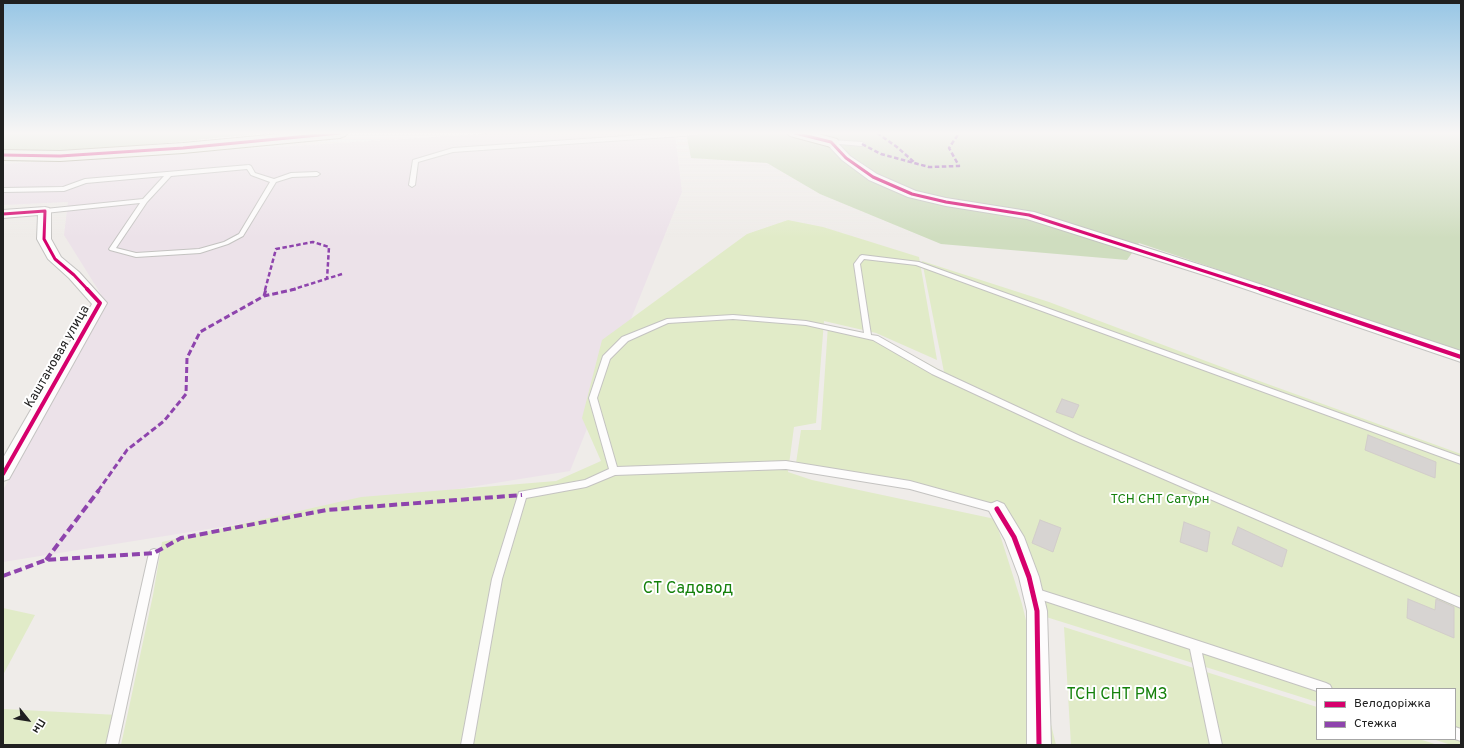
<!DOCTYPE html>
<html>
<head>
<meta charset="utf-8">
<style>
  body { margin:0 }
  #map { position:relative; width:1464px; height:748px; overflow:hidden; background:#efece9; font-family:Overpass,sans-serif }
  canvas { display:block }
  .frame { position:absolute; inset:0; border:4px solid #202020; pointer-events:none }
  .legend { position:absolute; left:1316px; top:688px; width:140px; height:52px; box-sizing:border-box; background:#fff; border:1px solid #a6a6a6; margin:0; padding:5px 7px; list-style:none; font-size:12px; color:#202020 }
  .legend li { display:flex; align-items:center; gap:8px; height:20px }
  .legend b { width:20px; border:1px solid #a6a6a6 }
  .north { position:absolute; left:8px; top:700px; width:40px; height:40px; -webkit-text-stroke:3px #fff; paint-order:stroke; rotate:120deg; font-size:11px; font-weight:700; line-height:16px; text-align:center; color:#202020 }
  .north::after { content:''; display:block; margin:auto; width:14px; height:18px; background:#202020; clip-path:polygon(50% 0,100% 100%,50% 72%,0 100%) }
</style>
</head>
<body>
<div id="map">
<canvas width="1464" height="748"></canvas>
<div class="frame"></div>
<ul class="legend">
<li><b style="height:5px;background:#d6006c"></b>Велодоріжка</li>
<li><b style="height:5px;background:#8e44ad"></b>Стежка</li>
</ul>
<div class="north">Пн</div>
</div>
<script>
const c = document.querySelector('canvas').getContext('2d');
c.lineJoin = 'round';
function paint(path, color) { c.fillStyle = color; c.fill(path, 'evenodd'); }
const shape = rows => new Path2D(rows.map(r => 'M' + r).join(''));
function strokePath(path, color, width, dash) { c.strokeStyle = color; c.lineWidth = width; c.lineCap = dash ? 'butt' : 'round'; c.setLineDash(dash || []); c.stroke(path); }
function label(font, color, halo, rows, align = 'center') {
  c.font = font + ' Overpass,sans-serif'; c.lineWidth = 4; c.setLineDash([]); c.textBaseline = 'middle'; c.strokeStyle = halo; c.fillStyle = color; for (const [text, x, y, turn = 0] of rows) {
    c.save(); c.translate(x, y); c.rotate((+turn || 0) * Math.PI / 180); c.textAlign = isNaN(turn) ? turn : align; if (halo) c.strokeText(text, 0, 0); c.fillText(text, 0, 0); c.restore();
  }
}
paint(shape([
  [497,133,675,133,682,192,570,471,3,562,3,490,107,304,64,235,68,202,3,205,3,164]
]), '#ece2e9');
paint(shape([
  [788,220,823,227,919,257,937,360,876,333,824,321,816,423,794,427,788,472,812,480,995,519,1022,604,1056,745,121,745,153,595,162,542,361,497,556,481,601,461,582,418,602,340,747,234],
  [922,261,1049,302,1251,378,1461,454,1461,745,1451,745,1433,739,1455,739,1455,689,1317,689,1317,702,1043,616,999,508,796,463,801,430,821,430,828,325,881,338,944,372],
  [3,608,35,615,3,675],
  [1064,627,1317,707,1317,739,1419,739,1438,745,1071,745],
  [4,709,118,715,112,745,3,745]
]), '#e1ebc8');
paint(shape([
  [3,133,268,133,63,153,3,151],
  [686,133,1461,133,1461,351,1139,243,1127,260,941,244,820,194,767,163,691,158]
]), '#cfddbf');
const building = shape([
  [1062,399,1079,405,1073,418,1056,412,1062,399],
  [1368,435,1436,462,1435,478,1365,450,1368,435],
  [1040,520,1061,528,1053,552,1032,543,1040,520],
  [1184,522,1210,532,1207,552,1180,542,1184,522],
  [1238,527,1287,550,1282,567,1232,544,1238,527],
  [1408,599,1435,610,1436,599,1454,607,1454,638,1407,618,1408,599]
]);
paint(building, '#d7d4d2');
strokePath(building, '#d2cdca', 1);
const lane = shape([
  [670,133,699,133,696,135,453,152,418,162,415,185,412,187,409,185,413,160,453,148,670,133],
  [831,140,862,142,865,144,862,146,829,143,829,141,831,140],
  [249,165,251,166,255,173,274,179,291,173,317,172,320,174,317,176,292,177,276,182,243,236,228,244,200,253,136,257,110,250,109,249,140,203,45,213,42,211,45,209,143,199,164,176,86,183,64,191,3,192,3,188,63,187,85,179,249,165],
  [247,169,251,175,270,182,239,234,224,242,199,249,136,253,116,248,147,202,171,176,247,169],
  [862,255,919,262,1461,457,1461,464,916,265,864,259,860,264,871,335,878,336,938,370,1080,436,1461,598,1461,608,1074,440,932,374,873,340,806,325,733,319,668,323,628,341,610,359,597,398,617,467,786,461,910,481,997,505,1000,506,1002,509,1000,512,997,513,910,489,786,469,615,475,586,487,526,498,502,579,473,745,461,745,492,579,519,492,585,480,609,469,589,398,603,356,622,337,667,319,733,315,806,321,864,333,854,264,860,256,862,255],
  [154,549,157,550,159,553,118,745,106,745,149,553,151,550,154,549],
  [1034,588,1144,623,1326,683,1330,685,1332,689,1317,689,1317,691,1202,653,1222,745,1210,745,1190,649,1030,596,1029,593,1030,590,1034,588],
  [1455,727,1461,729,1461,741,1455,739,1455,727]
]);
const street = shape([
  [831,139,835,140,850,156,877,174,916,191,946,198,1034,212,1220,271,1461,351,1461,362,1210,277,1027,219,946,206,908,197,869,180,842,160,825,142,827,140,831,139],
  [45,207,49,208,51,211,51,239,61,257,79,272,107,303,9,479,3,481,3,458,92,304,69,278,48,259,37,239,38,215,3,218,3,210,45,207],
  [997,501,1004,504,1024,537,1039,577,1047,611,1051,745,1027,745,1027,611,1019,577,1005,540,988,509,990,504,997,501]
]);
const secondary = shape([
  [290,133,348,133,345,136,340,138,183,153,60,161,3,160,3,150,60,151,183,143,290,133],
  [787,133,814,133,837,139,839,142,837,145,831,147,790,136,787,133]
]);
strokePath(lane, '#c4c3c1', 2);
strokePath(street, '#c4c3c1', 2);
strokePath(secondary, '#9a9780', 2);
paint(lane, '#fdfcfc');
paint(street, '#fdfcfc');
paint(secondary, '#f4f3ec');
strokePath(shape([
  [877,133,897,147,915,163],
  [862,144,881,154,929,167,959,166,949,148,959,133],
  [265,290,276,249,313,242,329,247,327,279],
  [291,290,342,274]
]), '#8e44ad', 2.5, [4.5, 2.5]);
strokePath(shape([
  [264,296,266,289],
  [98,491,127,450,164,421,186,394,187,358,200,332,264,296,296,289]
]), '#8e44ad', 3, [6, 3]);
strokePath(shape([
  [46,560,99,490],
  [3,576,46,560,154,553,181,538,327,510,522,495]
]), '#8e44ad', 4, [8, 4]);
strokePath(shape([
  [795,133,831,142,846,158,873,177,912,194,946,202,1029,215,1263,290],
  [3,155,60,156,183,148,340,133],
  [3,214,45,211,44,239,55,259,74,275,88,290]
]), '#d6006c', 3);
strokePath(shape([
  [1260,289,1461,357],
  [3,474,100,303,87,289]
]), '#d6006c', 4);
strokePath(shape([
  [997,509,1014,537,1029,577,1037,611,1039,745]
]), '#d6006c', 5);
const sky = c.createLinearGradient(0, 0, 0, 238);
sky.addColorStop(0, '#97c6e5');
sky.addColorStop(0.56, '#f8f6f5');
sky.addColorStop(1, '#f8f6f500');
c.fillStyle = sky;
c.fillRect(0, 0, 1464, 238);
label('13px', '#202020', '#fff', [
  ["Каштановая улица",58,357,-60]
]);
label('13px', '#15810b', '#fff', [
  ["ТСН СНТ Сатурн",1160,500]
]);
label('16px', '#15810b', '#fff', [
  ["СТ Садовод",688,590],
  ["ТСН СНТ РМЗ",1117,696]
]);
</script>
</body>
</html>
